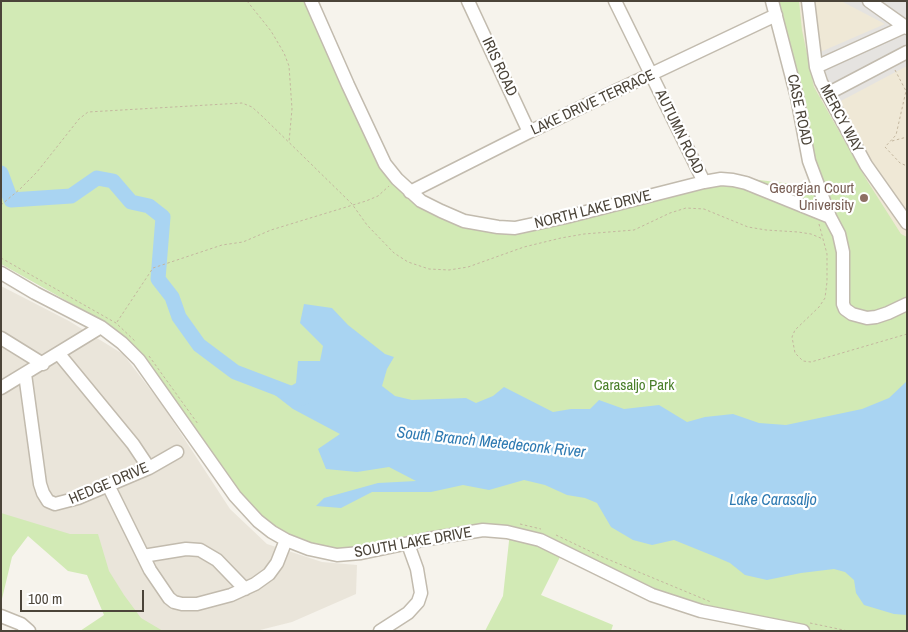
<!DOCTYPE html>
<html>
<head>
<meta charset="utf-8">
<style>
  body { margin:0 }
  #map { position:relative; width:908px; height:632px; overflow:hidden; background:#f6f3ec; font-family:"Archivo Narrow",sans-serif }
  canvas { display:block }
  .frame { position:absolute; inset:0; border:2px solid #4b4439; pointer-events:none }
  .scale { position:absolute; left:20px; top:590px; width:124px; height:22px; box-sizing:border-box; border:2px solid #4b4439; border-top:0; padding-left:6px; font-size:15px; line-height:18px; white-space:nowrap; color:#4b4439; -webkit-text-stroke:4px #fff; paint-order:stroke }
</style>
</head>
<body>
<div id="map">
<canvas width="908" height="632"></canvas>
<div class="frame"></div>
<div class="scale">100 m</div>
</div>
<script>
const c = document.querySelector('canvas').getContext('2d');
c.lineJoin = 'round';
function paint(path, color) { c.fillStyle = color; c.fill(path, 'evenodd'); }
const shape = rows => new Path2D(rows.map(r => 'M' + r).join(''));
function strokePath(path, color, width, dash) { c.strokeStyle = color; c.lineWidth = width; c.lineCap = dash ? 'butt' : 'round'; c.setLineDash(dash || []); c.stroke(path); }
function label(font, color, halo, rows, align = 'center') {
  c.font = font + ' "Archivo Narrow",sans-serif'; c.lineWidth = 4.5; c.setLineDash([]); c.textBaseline = 'middle'; c.strokeStyle = halo; c.fillStyle = color; for (const [text, x, y, turn = 0] of rows) {
    c.save(); c.translate(x, y); c.rotate((+turn || 0) * Math.PI / 180); c.textAlign = isNaN(turn) ? turn : align; if (halo) c.strokeText(text, 0, 0); c.fillText(text, 0, 0); c.restore();
  }
}
paint(shape([
  [1,286,69,321,123,354,163,406,230,509,267,544,322,562,357,565,356,594,292,622,256,631,144,631,89,545,1,525]
]), '#eae5da');
paint(shape([
  [772,1,907,1,907,337,830,217]
]), '#efe8d6');
paint(shape([
  [1,1,312,1,388,167,441,211,515,226,710,174,817,187,772,1,799,1,802,30,814,87,866,179,901,234,907,237,907,631,803,631,701,611,563,551,541,595,613,625,611,631,485,631,503,596,510,532,361,553,309,549,258,521,142,364,83,310,1,264],
  [1,513,70,534,98,534,109,571,124,595,141,618,163,631,80,631,104,615,87,575,68,571,28,536,12,557,1,603]
]), '#d2eab5');
paint(shape([
  [841,1,907,1,907,66,837,103,824,78,818,53,885,24]
]), '#e5e3e0');
paint(shape([
  [304,304,332,308,348,325,385,354,394,357,387,369,382,386,395,396,412,400,466,398,476,403,493,396,504,387,553,412,571,409,590,409,599,400,624,409,659,405,687,422,705,417,733,414,759,423,786,425,862,409,889,398,907,381,907,615,894,614,864,605,856,593,854,580,845,572,834,569,801,573,767,580,745,575,730,563,716,557,674,540,652,545,633,540,611,527,597,503,585,498,567,495,545,485,524,480,489,490,463,485,431,492,372,492,341,508,316,506,324,498,378,483,416,481,389,467,357,472,326,469,318,449,340,434,293,409,275,395,296,383,298,361,320,361,323,346,300,323]
]), '#a9d4f2');
strokePath(shape([
  [1,173,11,200,71,196,97,178,113,181,131,202,149,206,163,217,158,279,172,297,179,317,199,345,235,372,303,398]
]), '#a9d4f2', 15);
const minor = shape([
  [311,1,348,85,385,164,397,179,421,201,441,211,464,221,498,227,515,228,566,217,704,182,721,179,733,180,746,183,830,217,839,234,843,252,843,304,845,309,852,314,867,318,876,317,888,313,907,304],
  [468,1,529,132],
  [615,1,704,182],
  [772,1,797,97,809,161,830,217],
  [808,1,816,67,821,82,866,165,907,223],
  [869,1,907,28],
  [816,67,906,26],
  [827,94,907,52],
  [410,192,529,132,776,15],
  [1,273,35,293,101,327,122,343,139,360,235,496,258,521,272,532,286,540,309,549,337,555,361,553,428,539,483,530,507,532,540,540,652,595,701,611,803,631],
  [1,338,43,364],
  [59,354,133,444,149,468],
  [25,374,40,484,43,493,48,501,55,504,78,498,149,468,177,452],
  [1,388,101,327],
  [108,485,150,570,169,598,174,602,182,604,197,604,231,595,255,584,269,574,277,563,286,540],
  [143,556,186,549,200,550,217,560,245,589],
  [1,616,21,624,29,631],
  [380,631,408,613,418,602,421,593,417,569,408,544]
]);
strokePath(minor, '#c2bbae', 15);
strokePath(shape([
  [247,1,271,31,284,53,289,66,292,109,289,142],
  [895,70,906,91,896,135,885,147,900,163,907,166],
  [892,141,907,137],
  [1,205,20,189,37,172,79,119,88,112,242,103,252,107,263,117,352,204,367,225,394,253,408,262,429,269,449,270,468,267,524,247,561,238,584,234,634,230,670,213,686,208,704,209,748,227,766,230,798,232,811,234,823,239],
  [819,224,827,254,827,282,825,298,819,307,795,330,792,337,795,353,803,361,811,362,907,334],
  [1,258,116,323,136,342],
  [117,322,153,268,222,245,243,242,271,230,366,201,378,196,389,186],
  [149,356,198,424],
  [520,524,541,529],
  [556,535,600,556,711,602],
  [810,623,848,631]
]), '#c4b79f', 1, [2.5, 2.5]);
strokePath(minor, '#fff', 12);
for (const [x, y, r, color] of [
  [864,198,5,"#8d6e63"]
]) { const dot = new Path2D(); dot.arc(x, y, r, 0, 2 * Math.PI); c.fillStyle = color; c.fill(dot); strokePath(dot, '#fff', 2); }
label('15px', '#4b4439', '#fff', [
  ["IRIS ROAD",499,67,65],
  ["LAKE DRIVE TERRACE",593,103,-25],
  ["CASE ROAD",799,110,78],
  ["MERCY WAY",841,119,62],
  ["AUTUMN ROAD",679,132,64],
  ["NORTH LAKE DRIVE",593,210,-14],
  ["HEDGE DRIVE",109,484,-23],
  ["SOUTH LAKE DRIVE",413,543,-10]
]);
label('15px', '#785e54', '#fff', [
  ["Georgian Court",854,189],
  ["University",854,206]
], 'right');
label('15px', '#4a7f2a', '#fff', [
  ["Carasaljo Park",634,386]
]);
label('italic 16px', '#2e7ab2', '#fff', [
  ["South Branch Metedeconk River",491,443,6],
  ["Lake Carasaljo",773,501]
]);
</script>
</body>
</html>
